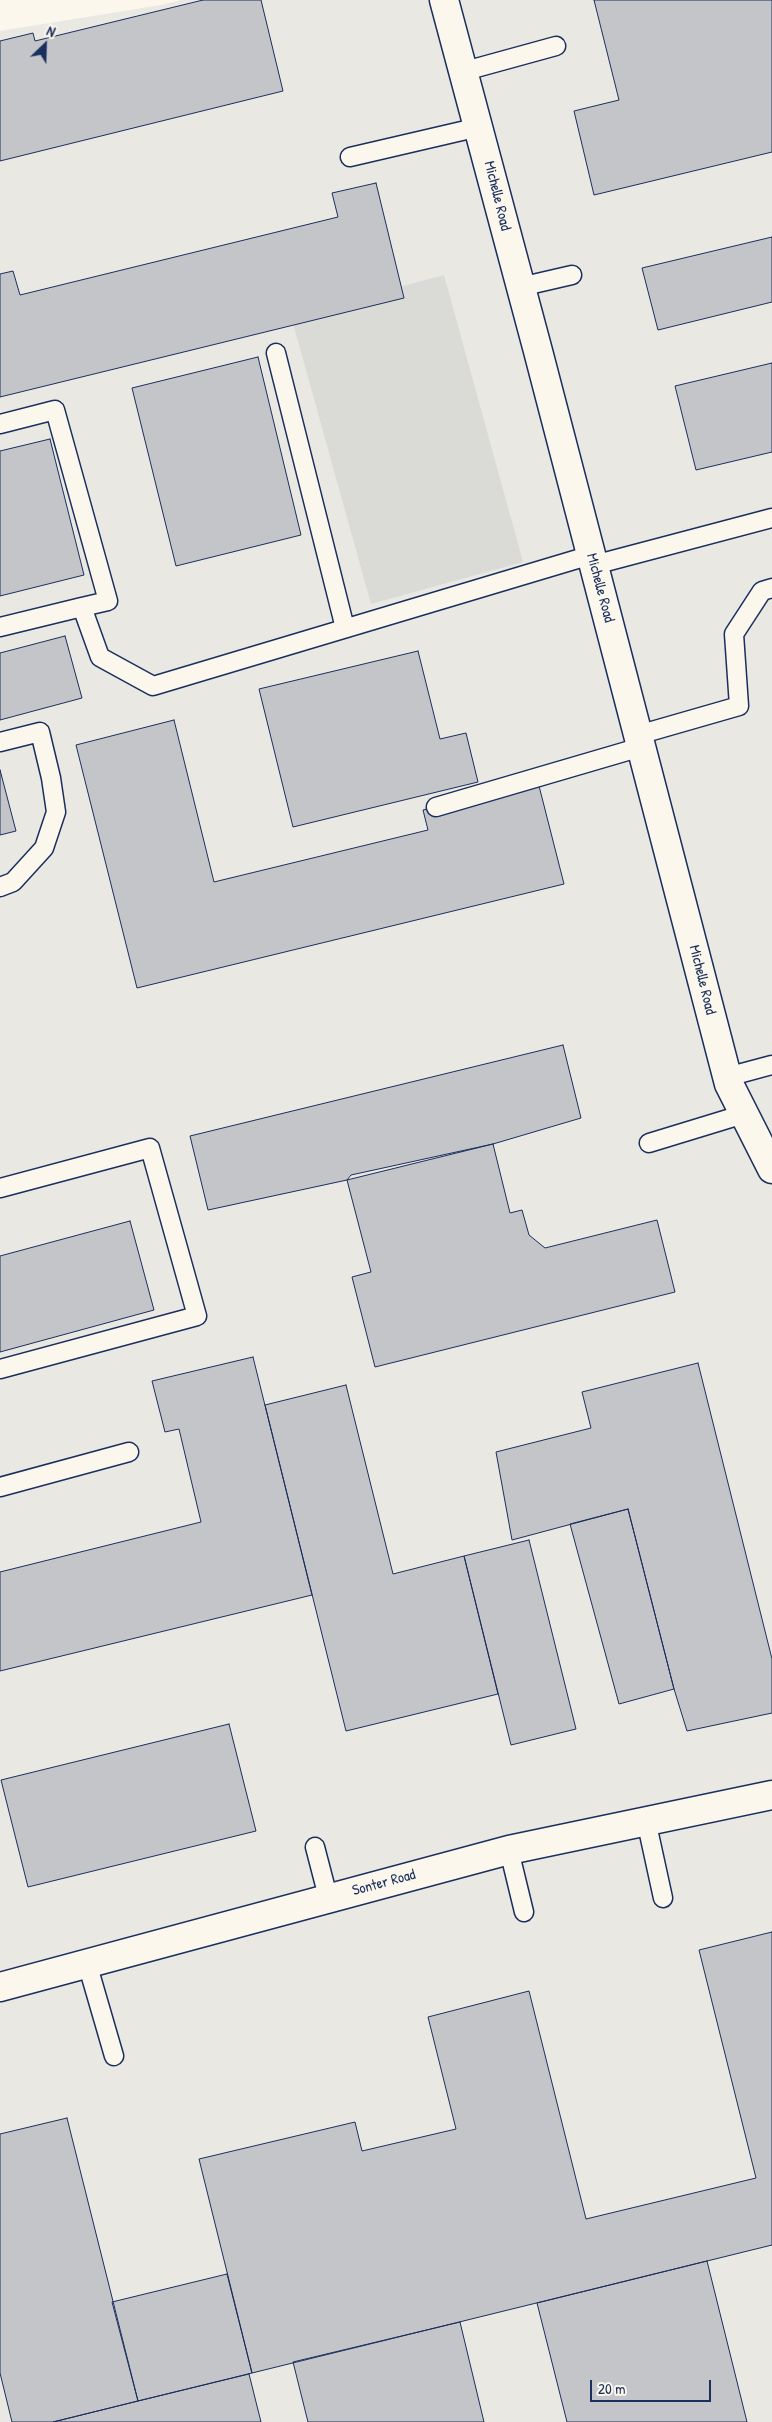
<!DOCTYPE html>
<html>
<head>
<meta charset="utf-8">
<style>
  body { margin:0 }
  #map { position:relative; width:772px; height:2422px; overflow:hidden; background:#fbf7ec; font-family:"Patrick Hand",sans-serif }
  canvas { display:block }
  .north { position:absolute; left:20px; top:20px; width:50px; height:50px; -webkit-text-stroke:4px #fbf7ec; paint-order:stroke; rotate:24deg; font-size:14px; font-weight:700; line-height:20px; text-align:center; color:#1b2f5e }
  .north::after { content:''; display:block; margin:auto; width:18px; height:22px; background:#1b2f5e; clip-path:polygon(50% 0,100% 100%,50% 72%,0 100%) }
  .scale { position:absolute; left:590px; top:2380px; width:121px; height:22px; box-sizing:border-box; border:2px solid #1b2f5e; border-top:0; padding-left:6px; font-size:15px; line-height:18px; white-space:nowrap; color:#1b2f5e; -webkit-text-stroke:4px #fbf7ec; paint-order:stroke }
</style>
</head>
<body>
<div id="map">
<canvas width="772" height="2422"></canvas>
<div class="north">N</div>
<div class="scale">20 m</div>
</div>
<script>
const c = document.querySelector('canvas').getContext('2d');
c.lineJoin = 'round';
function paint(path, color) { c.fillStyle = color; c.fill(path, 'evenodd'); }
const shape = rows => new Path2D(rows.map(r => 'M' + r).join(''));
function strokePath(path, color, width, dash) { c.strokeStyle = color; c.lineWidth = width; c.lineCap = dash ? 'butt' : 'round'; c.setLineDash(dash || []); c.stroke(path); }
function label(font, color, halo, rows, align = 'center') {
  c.font = font + ' "Patrick Hand",sans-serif'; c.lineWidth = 4; c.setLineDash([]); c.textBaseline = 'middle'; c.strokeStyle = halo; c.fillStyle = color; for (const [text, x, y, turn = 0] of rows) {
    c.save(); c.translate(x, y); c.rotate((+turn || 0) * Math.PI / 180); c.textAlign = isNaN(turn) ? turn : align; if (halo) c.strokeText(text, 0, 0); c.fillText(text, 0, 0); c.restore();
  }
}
paint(shape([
  [181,0,772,0,772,2422,0,2422,0,31,161,5]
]), '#eae8e2');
paint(shape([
  [444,275,523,562,371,604,291,316]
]), '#dadad7');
const building = shape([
  [203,0,261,0,283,91,0,161,0,41,33,33,35,41,203,0],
  [594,0,772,0,772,152,594,195,574,111,619,100,594,0],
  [376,183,404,298,0,397,0,274,13,271,20,295,338,217,332,193,376,183],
  [772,237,772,302,658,330,642,268,772,237],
  [258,357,301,535,176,566,132,388,258,357],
  [772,363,772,452,696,470,675,386,772,363],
  [50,439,84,575,0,596,0,451,50,439],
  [65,636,82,698,0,720,0,653,65,636],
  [418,651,440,739,466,733,478,782,293,827,259,689,418,651],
  [174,720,214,882,428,830,423,810,538,782,564,884,137,988,76,745,174,720],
  [0,770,16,831,0,835,0,770],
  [563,1045,581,1118,493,1144,351,1175,347,1180,208,1210,190,1136,563,1045],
  [493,1144,510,1213,522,1210,529,1235,545,1248,657,1220,675,1292,375,1367,352,1277,371,1272,347,1180,493,1144],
  [130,1221,154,1310,0,1352,0,1256,130,1221],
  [253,1357,312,1595,0,1671,0,1572,201,1522,179,1429,165,1432,152,1381,253,1357],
  [698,1363,772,1659,772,1713,687,1731,674,1689,628,1509,512,1540,496,1452,591,1428,582,1392,698,1363],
  [346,1385,393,1574,464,1556,498,1694,346,1731,265,1405,346,1385],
  [628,1509,674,1689,619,1704,570,1524,628,1509],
  [529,1540,576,1729,511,1745,464,1556,529,1540],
  [229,1724,256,1831,28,1887,1,1780,229,1724],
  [772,1932,772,2245,252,2373,199,2159,355,2122,362,2151,456,2129,428,2017,529,1991,586,2219,756,2178,699,1950,772,1932],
  [67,2118,138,2401,53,2422,12,2422,0,2373,0,2134,67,2118],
  [707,2261,747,2422,567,2422,537,2303,707,2261],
  [227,2274,252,2373,138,2401,112,2302,227,2274],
  [460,2322,484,2422,308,2422,293,2362,460,2322],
  [249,2374,261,2422,53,2422,138,2401,249,2374]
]);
paint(building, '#c3c5c9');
strokePath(building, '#1b2f5e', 1);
const service = shape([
  [465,71,556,46],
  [350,157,479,127],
  [520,287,572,275],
  [276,353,345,628],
  [0,424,55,410,108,601,82,607],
  [594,565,772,518],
  [0,627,82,607,100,657,153,686,591,555],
  [638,735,739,706,734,634,762,591,772,588],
  [0,742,40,732,51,778,56,812,44,848,13,882,0,887],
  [436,807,641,747],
  [727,1077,772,1065],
  [649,1143,744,1114],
  [0,1188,150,1148,197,1316,0,1369],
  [0,1487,129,1452],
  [646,1820,663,1898],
  [315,1847,328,1897],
  [509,1850,524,1912],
  [87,1963,114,2056]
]);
const minor = shape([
  [444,0,538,351,729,1084,772,1169],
  [0,1987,509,1850,772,1795]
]);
strokePath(service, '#1b2f5e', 21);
strokePath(minor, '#1b2f5e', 31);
strokePath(service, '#fbf7ec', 18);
strokePath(minor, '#fbf7ec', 28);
label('15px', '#1b2f5e', '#fbf7ec', [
  ["Michelle Road",497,196,76],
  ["Michelle Road",600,588,75],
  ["Michelle Road",702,980,76],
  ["Sonter Road",384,1883,-15]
]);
</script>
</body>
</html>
